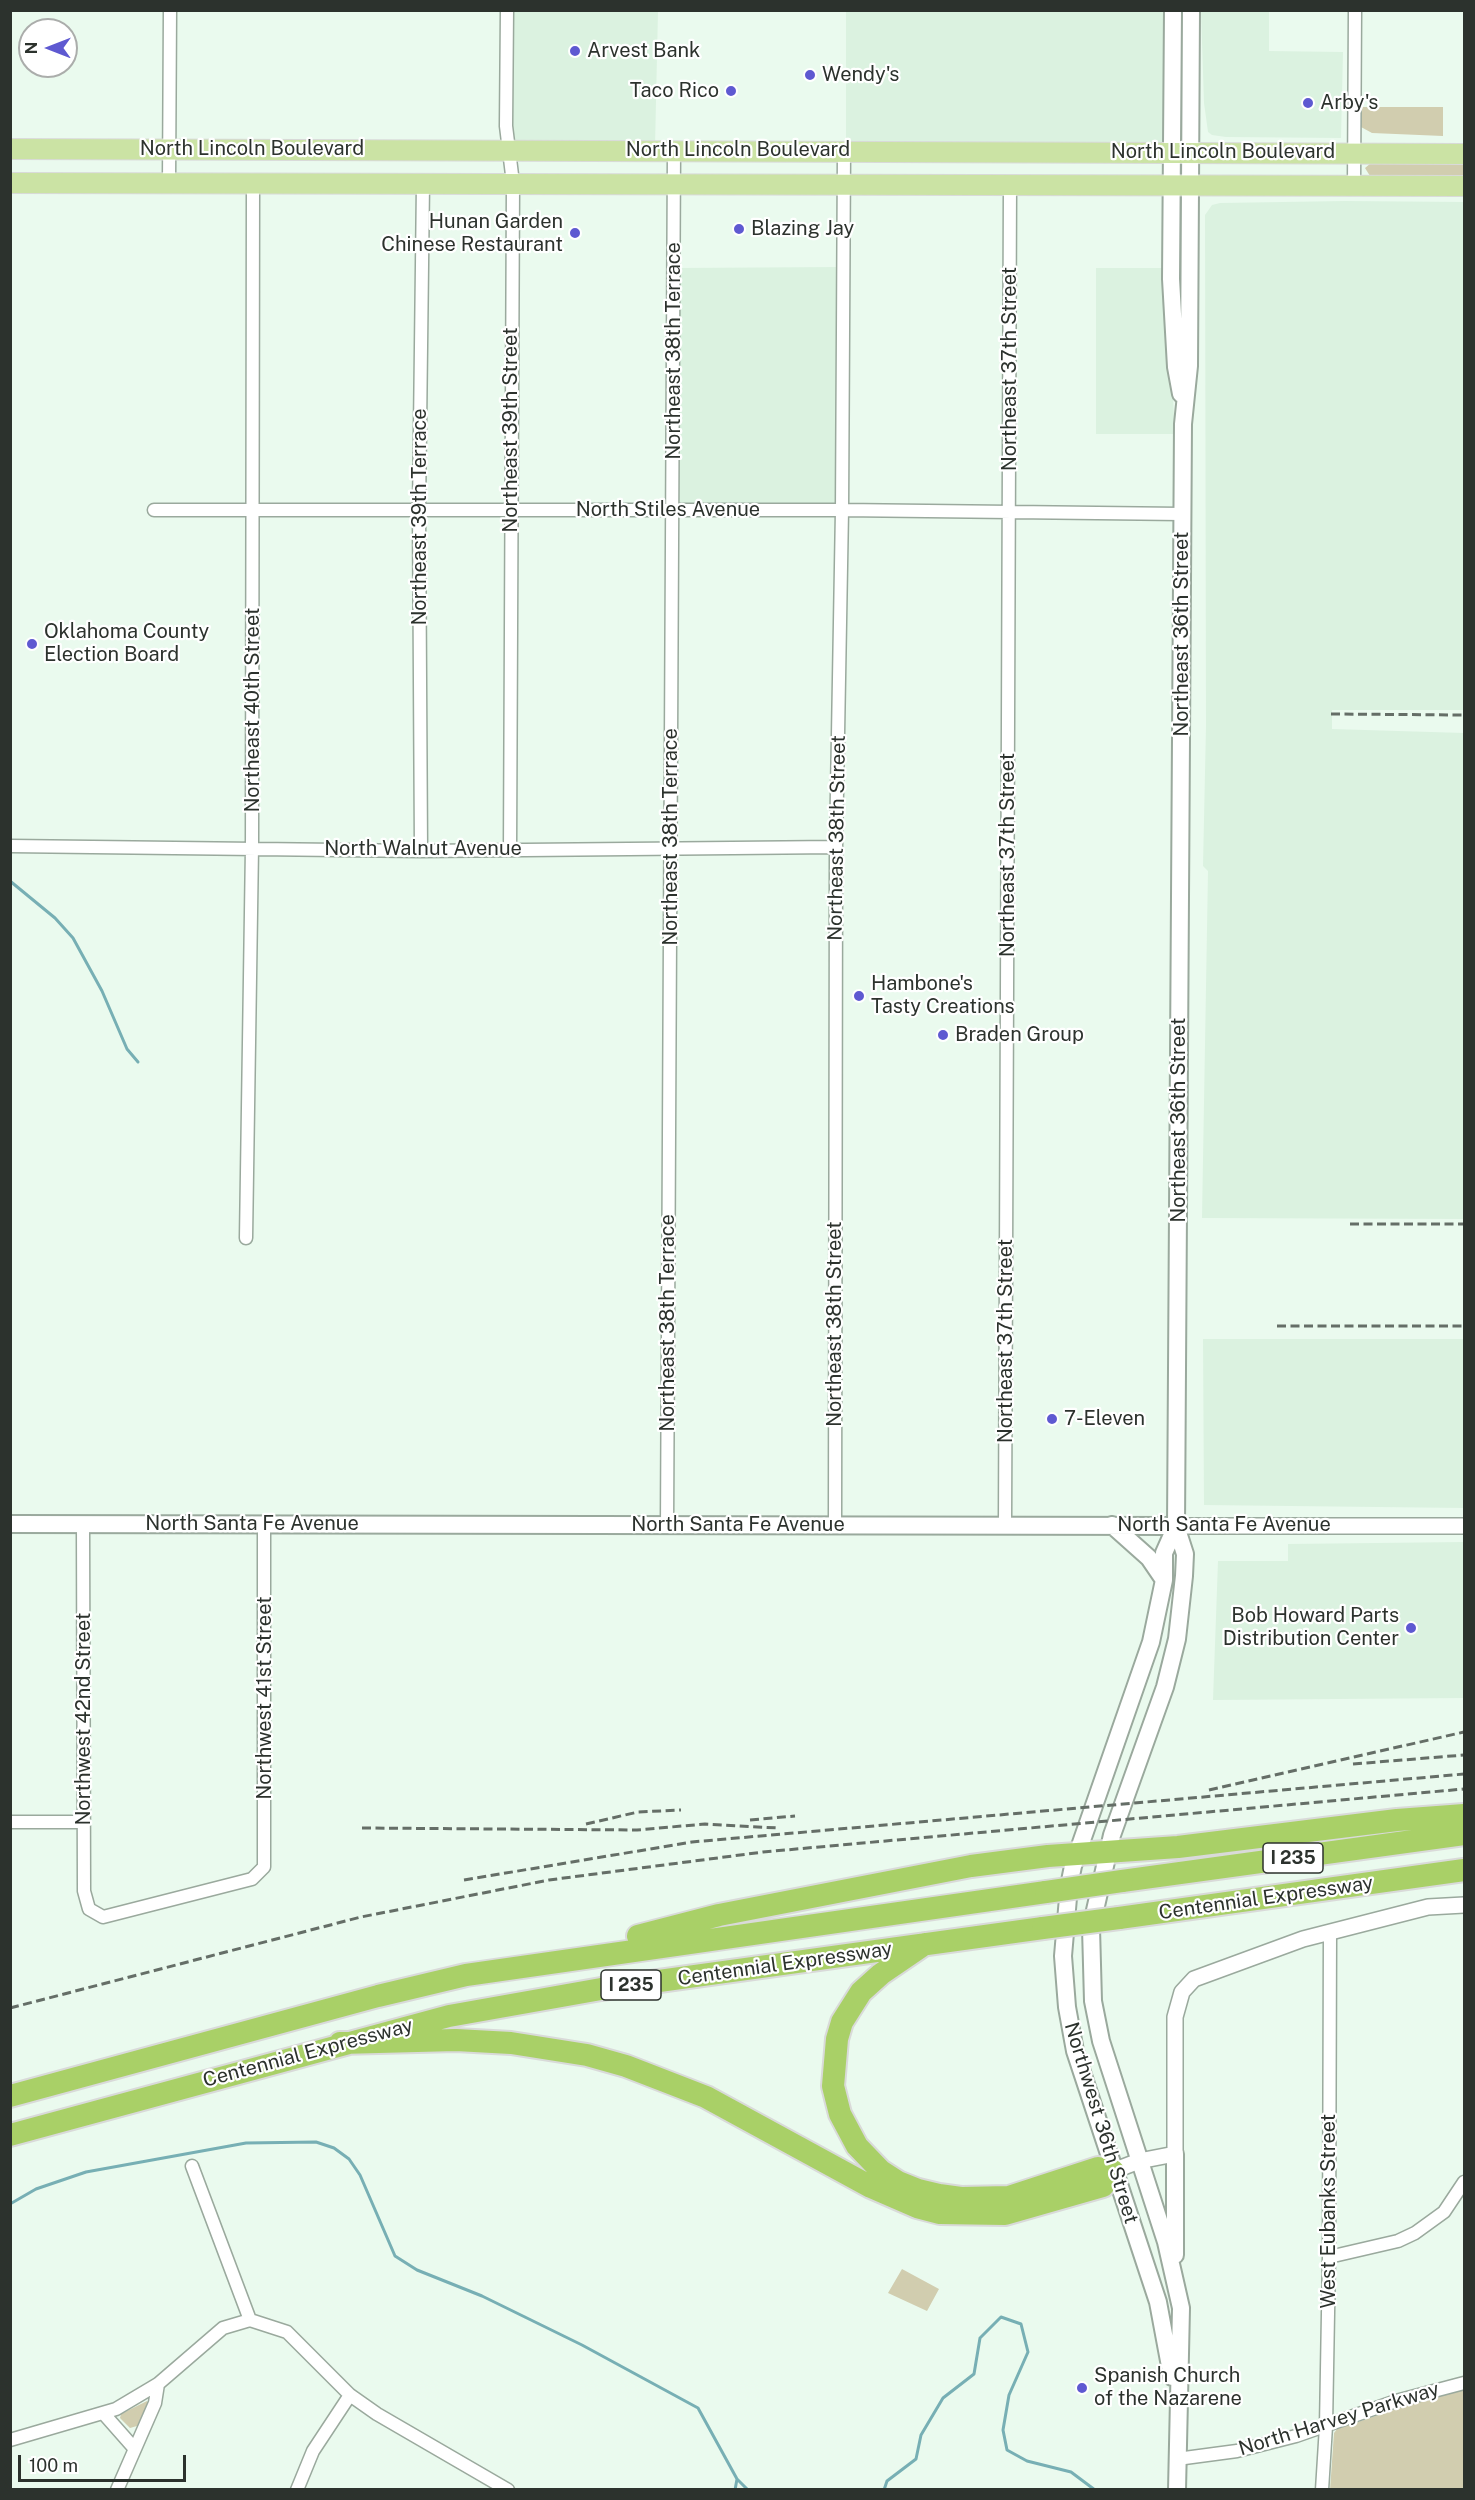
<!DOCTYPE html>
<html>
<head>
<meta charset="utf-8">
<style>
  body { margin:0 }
  #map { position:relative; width:1475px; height:2500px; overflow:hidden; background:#eafaee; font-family:"Public Sans",sans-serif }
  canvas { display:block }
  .frame { position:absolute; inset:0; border:12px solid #2c322d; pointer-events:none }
  .north { position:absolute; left:18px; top:18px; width:60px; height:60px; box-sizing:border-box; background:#fff; border:2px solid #abadab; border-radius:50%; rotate:270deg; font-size:16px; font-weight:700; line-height:24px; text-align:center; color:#2c322d }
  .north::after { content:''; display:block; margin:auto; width:21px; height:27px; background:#5e59d1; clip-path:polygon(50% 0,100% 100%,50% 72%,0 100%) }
  .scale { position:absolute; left:18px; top:2455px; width:168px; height:27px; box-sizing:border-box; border:3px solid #2c322d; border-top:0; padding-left:8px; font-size:18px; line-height:21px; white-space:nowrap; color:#2c322d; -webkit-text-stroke:4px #fff; paint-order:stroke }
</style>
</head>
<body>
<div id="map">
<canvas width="1475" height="2500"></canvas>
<div class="frame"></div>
<div class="north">N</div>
<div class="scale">100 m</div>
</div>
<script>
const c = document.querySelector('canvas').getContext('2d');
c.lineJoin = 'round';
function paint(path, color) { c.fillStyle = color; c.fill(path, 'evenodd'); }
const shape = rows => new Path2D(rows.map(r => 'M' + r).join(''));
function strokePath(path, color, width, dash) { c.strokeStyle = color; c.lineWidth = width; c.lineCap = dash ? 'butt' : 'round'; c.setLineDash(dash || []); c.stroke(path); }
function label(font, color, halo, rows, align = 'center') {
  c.font = font + ' "Public Sans",sans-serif'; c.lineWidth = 4.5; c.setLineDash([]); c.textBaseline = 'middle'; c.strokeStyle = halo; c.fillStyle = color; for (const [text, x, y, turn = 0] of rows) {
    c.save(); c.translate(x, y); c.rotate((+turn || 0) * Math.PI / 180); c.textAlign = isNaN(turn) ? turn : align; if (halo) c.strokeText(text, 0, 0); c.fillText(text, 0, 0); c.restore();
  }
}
paint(shape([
  [512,11,658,11,655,147,511,142],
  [846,11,1179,11,1177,146,846,144],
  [1201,11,1269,11,1269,51,1343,52,1341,138,1226,137,1212,135,1208,132,1204,103],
  [1345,201,1464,202,1464,710,1332,710,1332,729,1464,733,1464,1219,1202,1218,1208,871,1203,866,1206,726,1205,215,1212,205,1220,203],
  [839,267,839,505,678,508,678,268],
  [1096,268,1166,268,1175,434,1096,434],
  [1203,1339,1464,1339,1464,1508,1204,1505],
  [1464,1542,1464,1698,1213,1700,1218,1561,1288,1561,1288,1544]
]), '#dbf2e0');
paint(shape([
  [1361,107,1443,107,1443,136,1372,133,1361,127],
  [1371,163,1464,163,1464,177,1370,176,1365,168],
  [902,2269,939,2289,927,2311,888,2293],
  [1464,2389,1464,2489,1330,2490,1334,2433,1337,2429,1432,2397],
  [147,2401,149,2404,137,2426,130,2428,120,2418,121,2414]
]), '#d1cdaf');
strokePath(shape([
  [10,881,55,918,73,938,102,991,127,1049,138,1062],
  [10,2204,36,2189,86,2172,246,2143,316,2142,334,2148,349,2159,360,2175,395,2256,417,2270,482,2296,582,2345,698,2408,737,2479,748,2490],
  [735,2490,737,2479],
  [884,2490,887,2481,916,2459,921,2435,943,2398,974,2374,980,2338,1001,2317,1021,2324,1028,2352,1009,2395,1003,2430,1007,2450,1027,2461,1071,2472,1095,2490]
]), '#77afb4', 3);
const minor = shape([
  [507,10,506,126,513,183,510,850],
  [169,183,170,10],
  [1354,186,1355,10],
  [154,510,842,510,1182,514],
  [10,846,421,851,836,847],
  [421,851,419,510,423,183],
  [246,1238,252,847,253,183],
  [83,1524,84,1891,89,1909,103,1917,252,1879,264,1867,264,1524],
  [667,1525,674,150],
  [835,1525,836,847,842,510,844,151],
  [1005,1525,1010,184],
  [10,1822,84,1822],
  [192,2166,250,2320],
  [1329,2257,1398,2241,1415,2233,1444,2212,1464,2182],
  [104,2414,134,2448],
  [10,2440,116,2409,158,2384,223,2328,250,2320,287,2332,350,2395,377,2414,508,2490],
  [1177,2459,1237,2451,1296,2436,1396,2401,1464,2383],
  [117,2490,155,2403,158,2384],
  [297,2490,313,2451,350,2395],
  [1322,2490,1326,2426,1329,2257,1330,1933]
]);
const tertiary = shape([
  [1176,1526,1464,1526],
  [1113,2171,1139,2161,1175,2154,1175,2017,1182,1992,1194,1979,1303,1939,1428,1907,1464,1905]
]);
const secondary = shape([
  [1173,10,1171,279,1176,367,1181,394],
  [10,1524,1176,1526],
  [1112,1525,1149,1558,1164,1580],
  [1175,2154,1175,2255],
  [1172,2377,1158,2302,1075,2051,1067,2007,1063,1956,1069,1886,1073,1866,1151,1642,1164,1580,1164,1553,1176,1526],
  [1177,2490,1181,2308,1166,2242,1101,2041,1093,2001,1091,1928,1112,1835,1165,1687,1177,1639,1184,1576,1185,1554,1176,1526,1183,424,1189,366,1191,10]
]);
const primary = shape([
  [10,149,1464,154],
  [10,183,1464,186]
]);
const motorway = shape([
  [1122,1881,1464,1834],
  [1119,1918,1464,1870],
  [638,1936,719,1915,971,1866,1048,1856,1178,1847,1397,1820,1464,1815],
  [340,2043,456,2040,511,2043,587,2055,626,2066,706,2097,871,2187,917,2207,940,2213,1005,2214,1103,2186,1113,2171,1098,2168,1009,2197,961,2198,939,2195,918,2190,898,2182,881,2171,857,2146,840,2114,833,2086,837,2039,842,2022,861,1992,881,1974,925,1944],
  [10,2096,378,1996,466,1975,1046,1892],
  [10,2135,449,2016,601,1989,1043,1928]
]);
strokePath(minor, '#9aa99d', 15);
strokePath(tertiary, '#9aa99d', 18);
strokePath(secondary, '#9aa99d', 20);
strokePath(primary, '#d9dad9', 22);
strokePath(motorway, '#d9dad9', 26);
strokePath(minor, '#fff', 12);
strokePath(tertiary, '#fff', 15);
strokePath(secondary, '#fff', 16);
strokePath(primary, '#cbe3a4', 20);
strokePath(motorway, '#a9d067', 22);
strokePath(shape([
  [1331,714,1464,715],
  [1350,1224,1464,1224],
  [1277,1326,1464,1326],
  [1353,1764,1464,1755],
  [1209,1790,1464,1732],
  [750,1820,795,1816],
  [586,1824,638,1812,681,1810],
  [362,1828,637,1830,705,1824,778,1828],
  [464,1880,692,1842,1464,1774],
  [10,2008,361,1917,549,1880,763,1852,1464,1789]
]), '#656e67', 3, [9, 4.5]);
const motorwayBridge = shape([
  [1046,1892,1122,1881],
  [1043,1928,1119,1918]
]);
strokePath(motorwayBridge, '#d9dad9', 26, []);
strokePath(motorwayBridge, '#a9d067', 22);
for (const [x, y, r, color] of [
  [575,51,6,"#5e59d1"],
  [810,75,6,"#5e59d1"],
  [731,91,6,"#5e59d1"],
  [1308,103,6,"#5e59d1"],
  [739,229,6,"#5e59d1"],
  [575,233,6,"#5e59d1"],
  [32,644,6,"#5e59d1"],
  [859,996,6,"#5e59d1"],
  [943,1035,6,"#5e59d1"],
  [1052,1419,6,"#5e59d1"],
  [1411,1628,6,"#5e59d1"],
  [1082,2388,6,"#5e59d1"]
]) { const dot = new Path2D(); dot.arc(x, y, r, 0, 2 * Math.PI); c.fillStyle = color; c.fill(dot); strokePath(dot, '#fff', 2); }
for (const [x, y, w] of [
  [1293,1858,60],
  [631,1985,60]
]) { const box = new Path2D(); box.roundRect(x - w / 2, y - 15, w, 30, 4.5); c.fillStyle = '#fff'; c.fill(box); strokePath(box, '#2c322d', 1.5); }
label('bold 18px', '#2c322d', null, [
  ["I 235",1293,1858],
  ["I 235",631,1985]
]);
label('20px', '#2c322d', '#fff', [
  ["Arvest Bank",587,51],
  ["Wendy's",822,75],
  ["Taco Rico",719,91,"right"],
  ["Arby's",1320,103],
  ["Hunan Garden",563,222,"right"],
  ["Chinese Restaurant",563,245,"right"],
  ["Blazing Jay",751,229],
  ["Oklahoma County",44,632],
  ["Election Board",44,655],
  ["Hambone's",871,984],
  ["Tasty Creations",871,1007],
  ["Braden Group",955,1035],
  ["7-Eleven",1064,1419],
  ["Bob Howard Parts",1399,1616,"right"],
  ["Distribution Center",1399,1639,"right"],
  ["Spanish Church",1094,2376],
  ["of the Nazarene",1094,2399]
], 'left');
label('20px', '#2c322d', '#fff', [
  ["North Lincoln Boulevard",252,149],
  ["North Lincoln Boulevard",738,150],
  ["North Lincoln Boulevard",1223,152],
  ["Northeast 38th Terrace",674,351,-90],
  ["Northeast 37th Street",1010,369,-90],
  ["Northeast 39th Street",511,430,-90],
  ["North Stiles Avenue",668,510],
  ["Northeast 39th Terrace",420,517,-90],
  ["Northeast 36th Street",1182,634,-90],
  ["Northeast 40th Street",253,710,-90],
  ["Northeast 38th Terrace",671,837,-90],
  ["Northeast 38th Street",837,838,-89],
  ["North Walnut Avenue",423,849],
  ["Northeast 37th Street",1008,855,-90],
  ["Northeast 36th Street",1179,1120,-90],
  ["Northeast 38th Terrace",668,1323,-90],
  ["Northeast 38th Street",835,1324,-90],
  ["Northeast 37th Street",1006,1341,-90],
  ["North Santa Fe Avenue",252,1524],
  ["North Santa Fe Avenue",738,1525],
  ["North Santa Fe Avenue",1224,1525],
  ["Northwest 41st Street",265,1698,-90],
  ["Northwest 42nd Street",84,1719,-90],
  ["Centennial Expressway",1266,1898,-8],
  ["Centennial Expressway",785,1964,-8],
  ["Centennial Expressway",308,2053,-15],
  ["Northwest 36th Street",1101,2123,73],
  ["West Eubanks Street",1329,2211,-90],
  ["North Harvey Parkway",1339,2419,-17]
]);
</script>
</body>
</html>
